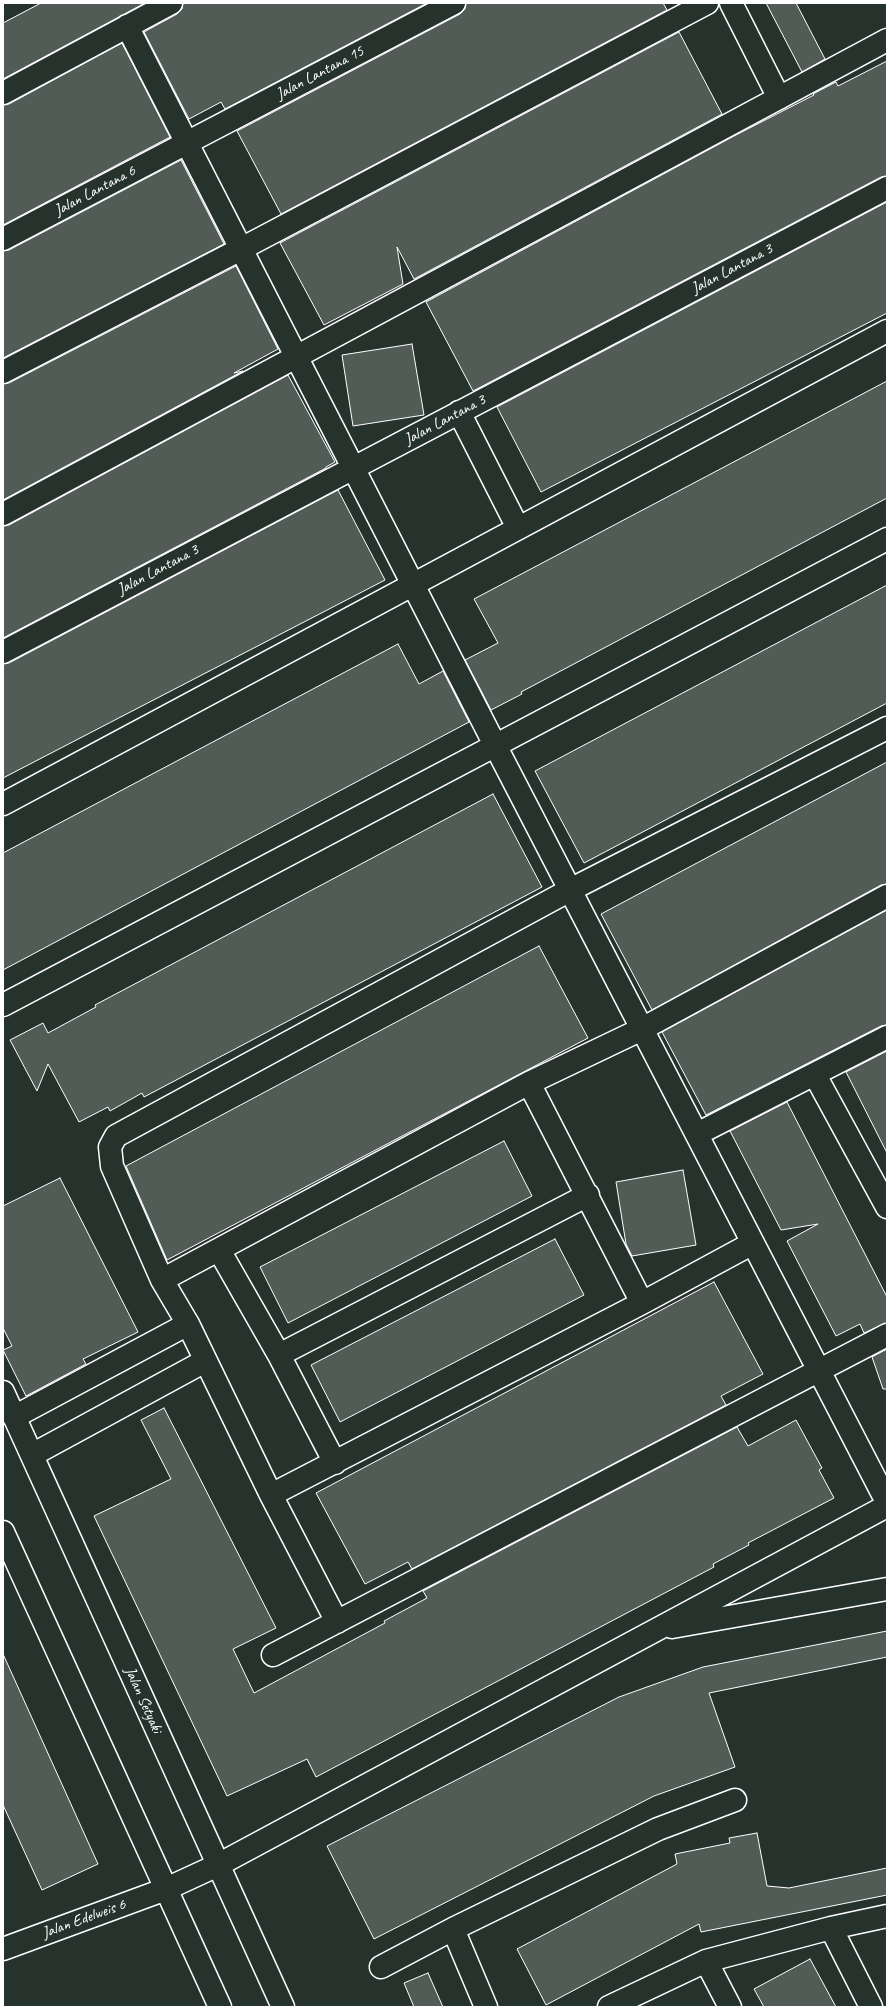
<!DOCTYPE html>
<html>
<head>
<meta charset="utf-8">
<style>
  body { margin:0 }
  #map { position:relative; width:890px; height:2010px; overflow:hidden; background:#26332d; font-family:Caveat,sans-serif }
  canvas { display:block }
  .frame { position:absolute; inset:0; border:4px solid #fff; pointer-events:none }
</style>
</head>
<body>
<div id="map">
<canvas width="890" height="2010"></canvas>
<div class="frame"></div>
</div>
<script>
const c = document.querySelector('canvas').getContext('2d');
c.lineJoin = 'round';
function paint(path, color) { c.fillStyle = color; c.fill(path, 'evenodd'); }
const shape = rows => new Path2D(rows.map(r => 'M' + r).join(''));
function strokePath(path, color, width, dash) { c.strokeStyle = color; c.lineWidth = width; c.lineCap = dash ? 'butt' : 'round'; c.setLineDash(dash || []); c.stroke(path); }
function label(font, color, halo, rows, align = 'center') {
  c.font = font + ' Caveat,sans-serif'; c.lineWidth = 3; c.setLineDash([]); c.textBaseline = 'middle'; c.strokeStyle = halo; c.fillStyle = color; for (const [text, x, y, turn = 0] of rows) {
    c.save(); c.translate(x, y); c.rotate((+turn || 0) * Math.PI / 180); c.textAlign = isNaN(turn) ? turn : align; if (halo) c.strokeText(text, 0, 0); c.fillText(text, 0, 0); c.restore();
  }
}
const building = shape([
  [41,3,145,3,3,79,3,23,41,3],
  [183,3,427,3,225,109,221,102,189,119,144,32,177,14,182,9,183,3],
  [466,3,663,3,667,10,281,214,237,131,460,14,465,9,466,3],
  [766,3,796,3,825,59,802,72,766,3],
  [679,32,722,114,414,279,397,247,403,284,324,325,280,243,679,32],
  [122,43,170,137,3,225,3,105,9,104,122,43],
  [887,61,887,176,881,177,473,391,426,302,734,136,814,95,813,94,836,82,838,86,887,61],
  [181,160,224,244,3,358,3,251,9,250,181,160],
  [887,202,887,313,541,492,497,407,887,202],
  [236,266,278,349,234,373,243,371,3,500,3,384,9,383,236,266],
  [412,344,424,415,353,426,342,355,412,344],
  [288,375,335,462,326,467,326,468,3,638,3,526,9,525,288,375],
  [887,381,887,498,521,692,522,694,491,710,465,660,498,643,474,599,887,381],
  [338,490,385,580,3,778,3,664,9,663,338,490],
  [887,585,887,703,584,863,535,771,887,585],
  [398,644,419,684,443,671,469,722,3,970,3,853,398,644],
  [887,762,887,884,881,885,652,1010,601,914,887,762],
  [493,794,542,887,144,1097,142,1093,110,1111,108,1107,79,1122,48,1064,37,1091,10,1040,43,1023,48,1033,96,1007,95,1005,493,794],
  [887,910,887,1025,881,1026,706,1115,662,1032,887,910],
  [539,946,588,1038,167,1260,126,1166,539,946],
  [887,1051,887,1153,846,1072,887,1051],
  [787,1102,887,1297,887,1323,864,1333,860,1324,836,1336,787,1241,818,1224,781,1230,730,1131,787,1102],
  [504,1141,532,1196,288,1323,260,1267,504,1141],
  [683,1170,696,1245,632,1256,626,1244,616,1182,683,1170],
  [60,1178,138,1332,83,1359,86,1364,26,1396,3,1350,12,1346,3,1328,3,1206,60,1178],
  [555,1239,584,1295,340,1422,311,1365,555,1239],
  [714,1282,763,1374,721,1396,726,1405,412,1569,408,1562,365,1584,316,1493,714,1282],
  [887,1349,887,1389,883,1389,872,1357,887,1349],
  [164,1408,276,1628,233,1649,254,1693,385,1623,384,1621,427,1598,423,1591,737,1427,748,1446,796,1420,822,1468,819,1470,834,1498,748,1543,749,1545,713,1564,714,1567,316,1777,307,1759,227,1796,94,1516,171,1479,141,1420,164,1408],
  [887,1631,887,1657,709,1693,735,1767,654,1796,374,1939,327,1846,619,1697,703,1667,887,1631],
  [3,1654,98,1864,42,1890,3,1805,3,1654],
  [757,1833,767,1886,789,1888,887,1868,887,1895,701,1932,699,1924,546,2005,517,1949,677,1864,675,1854,730,1843,729,1838,757,1833],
  [810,1959,836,2007,764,2007,754,1989,810,1959],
  [428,1973,443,2007,414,2007,404,1983,428,1973]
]);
paint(building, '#515c57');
strokePath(building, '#fff', 1);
const street = shape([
  [731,3,779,98],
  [127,26,495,745,887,1502],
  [3,93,171,3],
  [3,239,454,3],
  [3,372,241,249,707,3],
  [459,412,518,528],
  [3,514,887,40],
  [3,652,887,188],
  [3,804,887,331],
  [3,1005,887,539],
  [815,1075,887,1207],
  [529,1083,642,1303],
  [697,1134,887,1037],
  [219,1250,279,1355,335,1463],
  [162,1280,529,1083,642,1029,887,896],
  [279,1355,588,1195],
  [3,1392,283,2007],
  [14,1417,188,1324],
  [32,1455,205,1361],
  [271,1495,642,1303,753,1243],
  [3,1532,220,2007],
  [337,1622,271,1495,188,1324,162,1280,112,1166,110,1147,116,1136,570,890,887,728],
  [672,1627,887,1589],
  [273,1655,887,1335],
  [831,1928,871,2007],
  [453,1929,486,2007],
  [3,1949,166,1889,218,1865,887,1506],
  [706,1961,730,2007],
  [381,1967,453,1929,658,1829,735,1800],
  [609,2007,706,1961,831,1928,887,1916]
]);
strokePath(street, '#fff', 25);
strokePath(street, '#26332d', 22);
label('16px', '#fff', '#26332d', [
  ["Jalan Lantana 15",320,73,-28],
  ["Jalan Lantana 6",95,191,-28],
  ["Jalan Lantana 3",732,269,-28],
  ["Jalan Lantana 3",445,420,-28],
  ["Jalan Lantana 3",158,570,-28],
  ["Jalan Setyaki",143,1700,66],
  ["Jalan Edelweis 6",84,1919,-20]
]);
</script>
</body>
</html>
